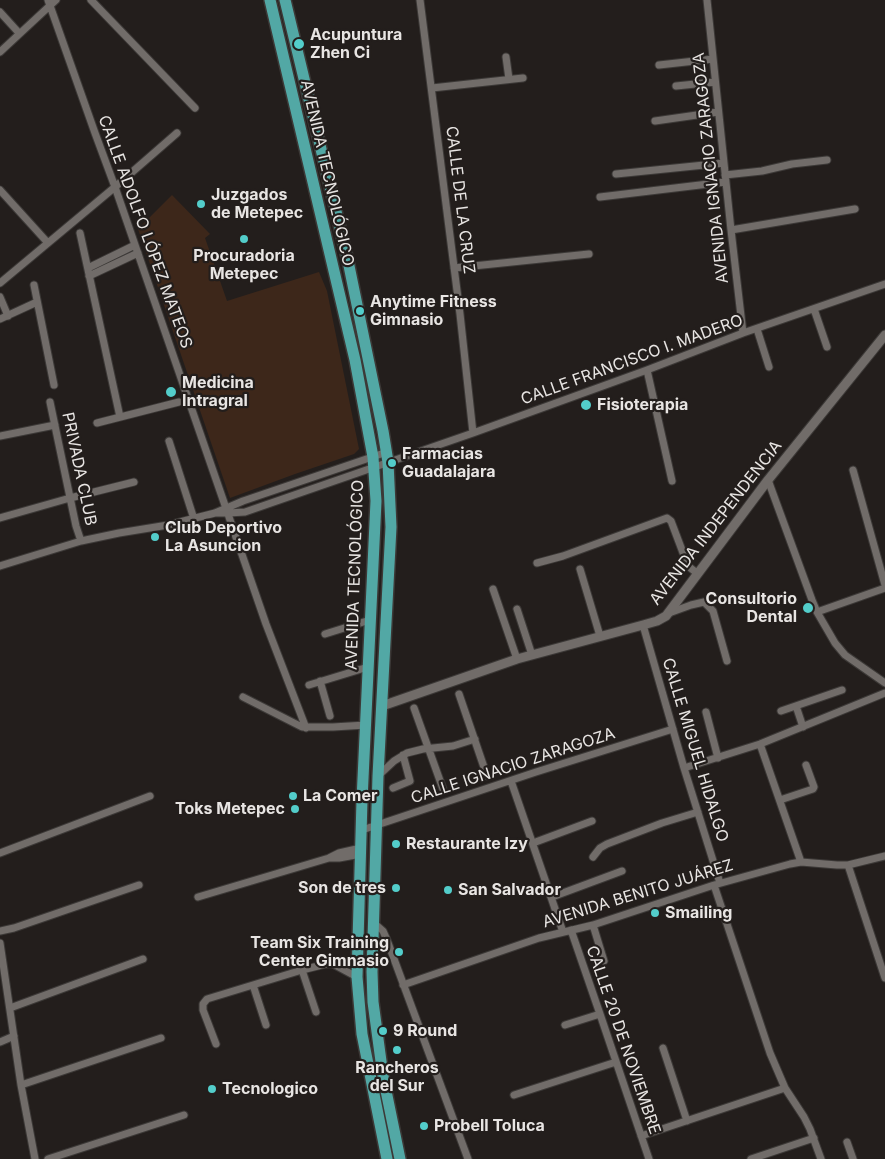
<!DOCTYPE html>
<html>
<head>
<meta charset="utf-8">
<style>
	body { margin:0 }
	canvas { display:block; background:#231e1c }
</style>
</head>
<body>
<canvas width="885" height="1159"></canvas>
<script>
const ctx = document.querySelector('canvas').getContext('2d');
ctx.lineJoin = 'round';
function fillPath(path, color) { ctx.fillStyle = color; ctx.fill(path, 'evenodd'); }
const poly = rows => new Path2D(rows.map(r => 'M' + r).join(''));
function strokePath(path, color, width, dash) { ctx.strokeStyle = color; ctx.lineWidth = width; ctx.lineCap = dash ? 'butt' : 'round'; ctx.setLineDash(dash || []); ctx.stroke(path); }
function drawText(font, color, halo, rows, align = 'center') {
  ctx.font = font + ' Inter,sans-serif'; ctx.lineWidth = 4.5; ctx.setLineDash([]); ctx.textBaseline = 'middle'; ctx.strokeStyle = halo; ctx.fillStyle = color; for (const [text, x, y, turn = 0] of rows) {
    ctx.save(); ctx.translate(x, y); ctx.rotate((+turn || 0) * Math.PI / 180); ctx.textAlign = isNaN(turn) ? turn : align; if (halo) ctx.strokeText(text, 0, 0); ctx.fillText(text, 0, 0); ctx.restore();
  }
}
fillPath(poly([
	[172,195,210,234,205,238,227,301,319,272,327,291,359,449,354,454,295,474,230,498,138,229]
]), '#3d271a');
const minor = poly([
	[48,0,95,133,115,187,266,624,306,728],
	[91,0,195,108],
	[420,0,460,314,473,433],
	[707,0,731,230,743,333],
	[0,12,19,33],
	[0,52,56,0],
	[506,57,509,79],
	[659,65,713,59],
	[676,86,715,82],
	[432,88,523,78],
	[655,121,718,112],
	[616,174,724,163],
	[725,175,762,171,792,164,827,160],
	[0,190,48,243],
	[600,197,725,182],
	[731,230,855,209],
	[80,233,120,417],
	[88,268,135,245],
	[454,268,589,254],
	[89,276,138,253],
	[0,283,115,187,177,133],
	[34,285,54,385],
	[0,297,8,316],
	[814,309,827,347],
	[0,319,37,302],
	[757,329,769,367],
	[647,370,672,481],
	[50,402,76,526,81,541],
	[97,423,179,402],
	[0,436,55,425],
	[169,441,194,519],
	[853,470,885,585],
	[768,480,812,600,817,612,835,643,845,655,885,683],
	[215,513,228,513,245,512,473,433,647,370,743,333,885,284],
	[0,518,70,498,134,482],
	[537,563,563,556,667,518,671,521,688,566,698,574],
	[0,566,81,541,119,533,168,525,215,513,243,501,387,452],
	[580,569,600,636],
	[493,589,517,659],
	[517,609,532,655],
	[817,612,885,588],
	[669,613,691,605,704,602,713,611,727,661],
	[643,625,684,768,720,883],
	[325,634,370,620],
	[320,681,330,716],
	[309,685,368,667],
	[459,694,487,776],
	[243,697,302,727,333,727,366,725],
	[796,706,803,727],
	[414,708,443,789],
	[781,711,842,690],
	[706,712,718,758],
	[760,744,801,862],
	[684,768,760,744,885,693],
	[378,776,394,761,407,753,423,749,453,746,475,739],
	[511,781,563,932],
	[393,788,410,781,403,755],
	[780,800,813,789,814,787,806,765],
	[362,830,536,772,673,729],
	[533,843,592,821],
	[0,853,150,796],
	[593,857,600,848,607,844,662,823,698,812],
	[329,858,339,858,361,854],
	[848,865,885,978],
	[714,885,770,1053,785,1088,804,1117,810,1129,821,1159],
	[198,897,329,858,339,853,361,848],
	[552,897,622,871],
	[374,923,383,931,387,940,468,1159],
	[593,925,604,961],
	[571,930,600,1014,649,1159],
	[0,931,14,928,139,885],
	[0,943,21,1085,35,1159],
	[302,970,316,1012],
	[253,985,266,1025],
	[403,985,539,938,593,925,714,885,790,864,801,862,837,865,848,865,885,856],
	[10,1008,143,959],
	[565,1025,600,1014],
	[0,1042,14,1036],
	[216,1044,203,1010,203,1004,207,999,302,970,326,964,333,964,357,977],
	[663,1048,687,1121],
	[21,1085,161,1038],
	[514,1095,616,1062],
	[641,1136,785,1088],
	[847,1142,853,1159],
	[48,1159,184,1115],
	[751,1159,814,1138]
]);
const tertiary = poly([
	[382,706,517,659,643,625,657,621,666,616,768,480,885,335]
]);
const primary = poly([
	[270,0,355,360,373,457,376,501,362,800,357,977,362,1034,387,1159],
	[285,0,348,261,383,431,388,462,391,527,378,776,372,972,373,1002,383,1076,400,1159]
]);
strokePath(minor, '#3c3937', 9);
strokePath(tertiary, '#3c3937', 11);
strokePath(primary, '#3c3937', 14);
strokePath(minor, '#716c69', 7);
strokePath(tertiary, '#716c69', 9);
strokePath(primary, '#52a8a5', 11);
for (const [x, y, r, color] of [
	[299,44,6,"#53cdca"],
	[201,204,5,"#53cdca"],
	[244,239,5,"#53cdca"],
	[360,311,5,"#53cdca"],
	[171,392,6,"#53cdca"],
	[586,405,6,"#53cdca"],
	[392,463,5,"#53cdca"],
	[155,537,5,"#53cdca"],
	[808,608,6,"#53cdca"],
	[293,796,5,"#53cdca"],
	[295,809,5,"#53cdca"],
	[396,844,5,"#53cdca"],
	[396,888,5,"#53cdca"],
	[448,890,5,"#53cdca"],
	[655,913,5,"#53cdca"],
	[399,952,5,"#53cdca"],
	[383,1031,5,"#53cdca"],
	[397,1050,5,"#53cdca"],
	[212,1089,5,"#53cdca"],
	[424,1126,5,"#53cdca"]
]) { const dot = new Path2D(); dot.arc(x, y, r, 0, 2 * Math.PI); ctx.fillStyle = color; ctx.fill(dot); strokePath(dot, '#231e1c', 2); }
drawText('bold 16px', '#e8e5e3', '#231e1c', [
	["Acupuntura",310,35],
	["Zhen Ci",310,53],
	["Juzgados",211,195],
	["de Metepec",211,213],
	["Procuradoria",244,256,"center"],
	["Metepec",244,274,"center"],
	["Anytime Fitness",370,302],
	["Gimnasio",370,320],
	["Medicina",182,383],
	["Intragral",182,401],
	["Fisioterapia",597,405],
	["Farmacias",402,454],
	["Guadalajara",402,472],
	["Club Deportivo",165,528],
	["La Asuncion",165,546],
	["Consultorio",797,599,"right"],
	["Dental",797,617,"right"],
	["La Comer",303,796],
	["Toks Metepec",285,809,"right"],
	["Restaurante Izy",406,844],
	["Son de tres",386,888,"right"],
	["San Salvador",458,890],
	["Smailing",665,913],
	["Team Six Training",389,943,"right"],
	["Center Gimnasio",389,961,"right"],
	["9 Round",393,1031],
	["Rancheros",397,1068,"center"],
	["del Sur",397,1086,"center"],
	["Tecnologico",222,1089],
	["Probell Toluca",434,1126]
], 'left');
drawText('16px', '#e8e5e3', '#231e1c', [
	["AVENIDA IGNACIO ZARAGOZA",711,168,-96],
	["AVENIDA TECNOLÓGICO",327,173,77],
	["CALLE DE LA CRUZ",460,200,83],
	["CALLE ADOLFO LÓPEZ MATEOS",145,232,70],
	["CALLE FRANCISCO I. MADERO",632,360,-20],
	["PRIVADA CLUB",79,469,78],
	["AVENIDA INDEPENDENCIA",716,523,-52],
	["AVENIDA TECNOLÓGICO",355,575,-88],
	["CALLE MIGUEL HIDALGO",695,750,73],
	["CALLE IGNACIO ZARAGOZA",513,766,-18],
	["AVENIDA BENITO JUÁREZ",638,894,-17],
	["CALLE 20 DE NOVIEMBRE",623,1040,71]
]);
</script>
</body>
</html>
